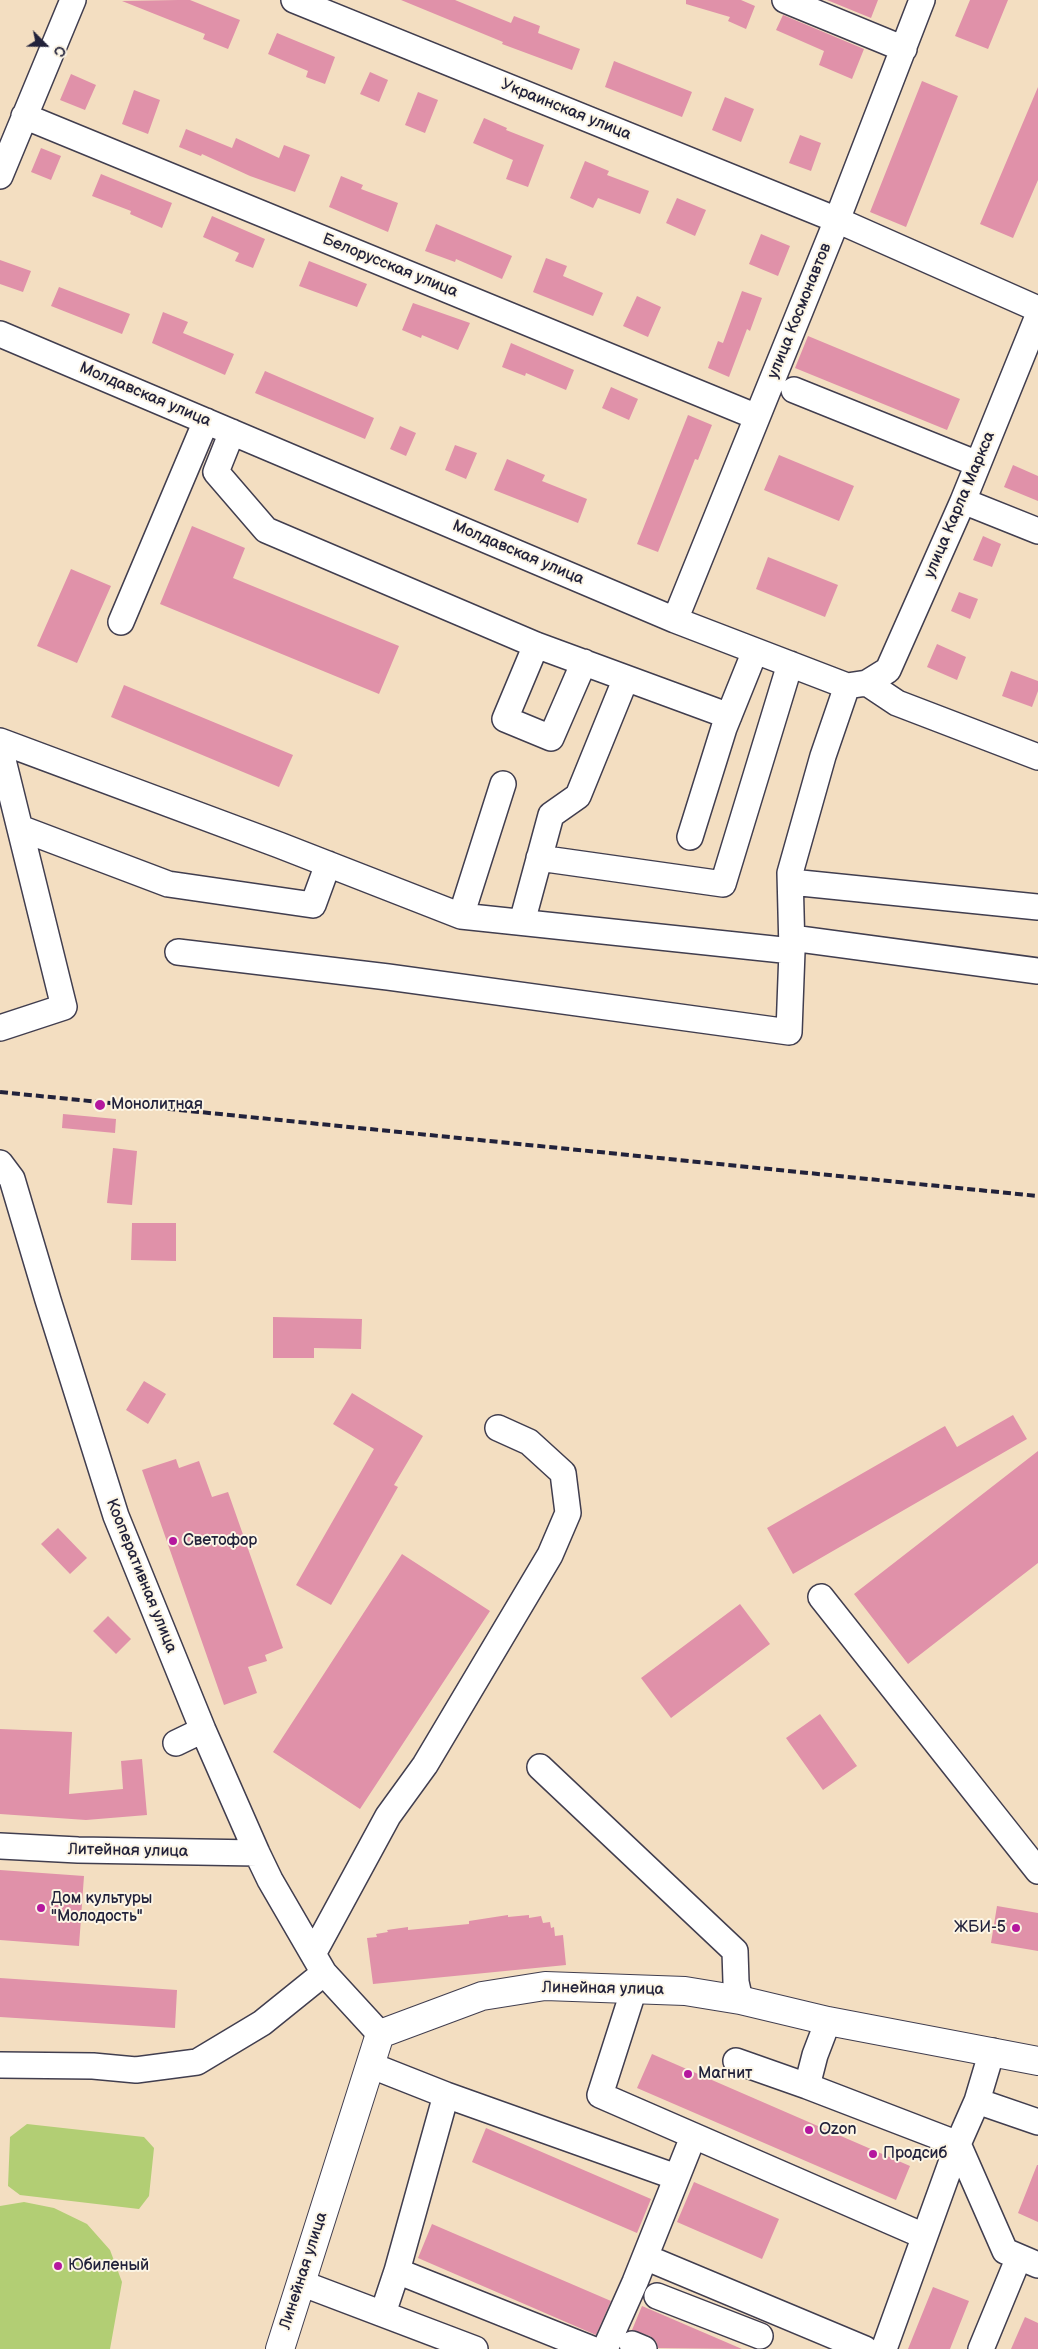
<!DOCTYPE html>
<html>
<head>
<meta charset="utf-8">
<style>
	body { margin:0 }
	#map { position:relative; width:1038px; height:2349px; overflow:hidden; background:#f3dec1; font-family:"Balsamiq Sans",sans-serif }
	canvas { display:block }
	.north { position:absolute; left:20px; top:20px; width:50px; height:50px; -webkit-text-stroke:4px #fcf5e5; paint-order:stroke; rotate:113deg; font-size:14px; font-weight:700; line-height:20px; text-align:center; color:#22223b }
	.north::after { content:''; display:block; margin:auto; width:18px; height:22px; background:#22223b; clip-path:polygon(50% 0,100% 100%,50% 72%,0 100%) }
</style>
</head>
<body>
<div id="map">
<canvas width="1038" height="2349"></canvas>
<div class="north">С</div>
</div>
<script>
const ctx = document.querySelector('canvas').getContext('2d');
ctx.lineJoin = 'round';
function fillPath(path, color) { ctx.fillStyle = color; ctx.fill(path, 'evenodd'); }
const poly = rows => new Path2D(rows.map(r => 'M' + r).join(''));
function strokePath(path, color, width, dash) { ctx.strokeStyle = color; ctx.lineWidth = width; ctx.lineCap = dash ? 'butt' : 'round'; ctx.setLineDash(dash || []); ctx.stroke(path); }
function drawText(font, color, halo, rows, align = 'center') {
  ctx.font = font + ' "Balsamiq Sans",sans-serif'; ctx.lineWidth = 4; ctx.setLineDash([]); ctx.textBaseline = 'middle'; ctx.strokeStyle = halo; ctx.fillStyle = color; for (const [text, x, y, turn = 0] of rows) {
    ctx.save(); ctx.translate(x, y); ctx.rotate((+turn || 0) * Math.PI / 180); ctx.textAlign = isNaN(turn) ? turn : align; if (halo) ctx.strokeText(text, 0, 0); ctx.fillText(text, 0, 0); ctx.restore();
  }
}
fillPath(poly([
	[27,2124,144,2137,154,2148,149,2196,139,2209,20,2195,8,2186,10,2137],
	[24,2202,54,2208,87,2224,110,2250,122,2282,110,2349,0,2349,0,2206]
]), '#b2ce74');
fillPath(poly([
	[178,0,190,0,240,20,228,49,203,39,205,34,122,1],
	[401,0,455,0,511,23,514,16,540,26,538,33,580,49,572,70,502,44,503,42],
	[686,0,741,0,755,6,746,29,728,21,730,17,686,4],
	[827,0,878,0,871,18],
	[970,0,1008,0,988,49,955,36],
	[783,15,864,49,852,79,819,65,824,51,776,30],
	[277,33,335,57,325,84,306,77,308,71,268,54],
	[614,61,692,92,682,117,605,87],
	[370,72,388,80,379,102,360,94],
	[71,74,96,85,85,110,60,100],
	[922,81,958,96,906,227,870,212],
	[1038,87,1038,180,1013,238,980,224],
	[134,90,160,100,148,134,122,124],
	[418,92,438,100,425,133,405,125],
	[725,97,754,109,741,142,712,130],
	[484,118,507,128,506,130,544,145,528,187,506,179,513,160,473,143],
	[186,129,232,148,236,138,279,158,284,145,310,155,295,192,250,176,202,154,201,156,179,147],
	[800,135,821,143,811,171,789,163],
	[41,148,61,156,51,180,31,172],
	[585,161,609,171,607,175,649,191,640,214,598,198,593,208,570,198],
	[101,174,172,203,162,228,130,214,131,211,92,196],
	[341,176,363,185,361,189,398,203,388,232,329,207],
	[677,198,706,210,695,236,666,223],
	[212,216,265,239,253,268,235,261,239,253,203,237],
	[436,224,512,256,502,279,456,259,455,262,425,251],
	[761,234,790,246,778,276,749,264],
	[546,258,567,266,563,276,603,293,593,316,533,292],
	[0,260,31,271,23,292,0,284],
	[309,261,367,284,357,307,299,286],
	[59,287,130,314,122,334,51,306],
	[742,291,762,298,750,331,747,329,729,377,708,368,718,341,723,343],
	[637,296,661,307,648,337,623,326],
	[413,303,470,323,458,350,422,335,421,338,402,330],
	[163,312,188,322,183,333,234,354,225,375,152,343],
	[808,336,960,399,947,430,795,368],
	[511,343,574,370,566,390,526,373,525,376,502,367],
	[265,371,374,418,365,439,255,393],
	[611,387,638,399,629,420,602,408],
	[688,415,712,425,698,460,695,459,658,552,637,544],
	[400,426,416,433,406,456,390,449],
	[455,445,477,453,466,479,445,470],
	[779,455,854,486,839,521,764,490],
	[507,459,545,475,542,481,587,499,578,523,494,490],
	[1013,465,1038,476,1038,501,1004,487],
	[192,526,245,548,233,578,399,646,379,694,160,604],
	[983,536,1001,544,992,567,973,560],
	[768,557,838,585,825,617,756,589],
	[71,569,111,586,77,663,37,646],
	[959,592,978,599,970,619,951,611],
	[937,644,966,657,957,680,927,667],
	[1011,671,1038,681,1038,691,1032,707,1002,696],
	[124,685,293,755,279,787,111,717],
	[63,1114,116,1119,115,1133,62,1128],
	[113,1148,137,1151,132,1205,107,1203],
	[132,1223,176,1223,176,1261,131,1260],
	[273,1317,362,1319,361,1349,314,1348,314,1358,273,1358],
	[144,1381,166,1394,148,1424,126,1410],
	[352,1393,423,1436,394,1485,398,1487,331,1605,296,1585,374,1449,333,1424],
	[1013,1415,1027,1439,793,1574,767,1528,945,1426,957,1447],
	[1038,1451,1038,1563,908,1664,854,1594],
	[176,1459,179,1468,199,1461,212,1497,228,1492,283,1648,265,1655,267,1661,248,1667,257,1693,224,1705,142,1470],
	[58,1528,87,1558,70,1574,41,1544],
	[402,1554,490,1611,360,1809,273,1752],
	[740,1604,770,1644,671,1718,641,1678],
	[108,1616,131,1639,116,1654,93,1631],
	[820,1714,857,1766,823,1790,786,1738],
	[0,1729,72,1732,69,1794,123,1789,121,1761,142,1759,147,1815,86,1820,0,1814],
	[0,1870,84,1876,79,1946,0,1940],
	[997,1906,1038,1913,1038,1951,991,1943],
	[508,1915,508,1917,529,1915,529,1918,541,1916,543,1923,550,1922,551,1928,554,1927,555,1936,563,1935,566,1965,373,1984,367,1938,377,1937,376,1934,388,1932,387,1930,408,1927,408,1930,469,1924,469,1921],
	[0,1978,177,1990,175,2028,0,2017],
	[652,2054,910,2166,896,2200,637,2088],
	[486,2128,651,2199,637,2233,472,2162],
	[1037,2165,1038,2165,1038,2222,1018,2213],
	[694,2182,779,2219,762,2259,677,2222],
	[432,2224,611,2301,596,2335,418,2258],
	[933,2287,969,2301,950,2349,908,2349],
	[642,2306,742,2349,658,2348,656,2341,650,2336,632,2330],
	[1025,2317,1038,2323,1038,2349,1011,2349]
]), '#e091a9');
const minor = poly([
	[294,0,837,220,1038,309],
	[785,0,904,49],
	[24,116,757,417],
	[0,176,73,0],
	[0,334,675,620,847,686,867,683,897,703,1038,757],
	[794,390,978,464],
	[232,432,216,472,266,530,536,645,729,716],
	[963,501,1038,531],
	[675,620,837,220,922,0],
	[121,622,206,421],
	[536,645,505,719,551,738,584,662],
	[867,683,888,670,963,501,1038,316],
	[0,741,279,845,461,916,792,951,790,873,823,756,847,686],
	[0,748,64,1007,0,1028],
	[20,828,168,884,313,905,328,864],
	[690,837,724,728,755,651],
	[539,858,723,884,790,664],
	[791,882,1038,907],
	[461,916,503,784],
	[522,922,551,815,578,796,626,678],
	[792,938,1038,971],
	[178,952,388,977,789,1032,792,951],
	[0,1163,12,1179,48,1300,116,1516,203,1730,257,1853,270,1880,324,1973,380,2034],
	[821,1597,1038,1871],
	[176,1743,203,1730],
	[540,1767,735,1951,736,1982,740,2000],
	[0,1846,78,1850,257,1853],
	[313,1954,388,1816,425,1765,550,1555,568,1513,563,1473,529,1442,498,1428],
	[634,1989,600,2095,924,2236],
	[736,2061,807,2086,958,2144,1005,2251,1038,2265],
	[0,2065,93,2066,136,2070,197,2062,262,2023,324,1973],
	[370,2065,446,2095,676,2177],
	[807,2086,815,2055,828,2021],
	[977,2101,1038,2122],
	[645,2257,865,2349],
	[397,2271,446,2095],
	[301,2283,475,2349],
	[657,2296,760,2336],
	[383,2313,397,2271,592,2349],
	[632,2344,644,2349],
	[605,2349,635,2282,693,2137],
	[884,2349,958,2144,977,2101,992,2051],
	[981,2349,1019,2257]
]);
const major = poly([
	[280,2349,380,2034,482,1996,545,1986,685,1991,740,2000,828,2021,1038,2061]
]);
strokePath(minor, '#413e4f', 28);
strokePath(major, '#413e4f', 30);
strokePath(minor, '#fff', 25);
strokePath(major, '#fff', 28);
strokePath(poly([
	[0,1092,1038,1196]
]), '#22223b', 4, [8, 4]);
for (const [x, y, r, color] of [
	[100,1105,6,"#b5179e"],
	[173,1541,5,"#b5179e"],
	[41,1908,5,"#b5179e"],
	[1016,1928,5,"#b5179e"],
	[688,2074,5,"#b5179e"],
	[809,2130,5,"#b5179e"],
	[873,2154,5,"#b5179e"],
	[58,2266,5,"#b5179e"]
]) { const dot = new Path2D(); dot.arc(x, y, r, 0, 2 * Math.PI); ctx.fillStyle = color; ctx.fill(dot); strokePath(dot, '#fcf5e5', 2); }
drawText('16px', '#22223b', '#fcf5e5', [
	["Украинская улица",566,110,22],
	["Белорусская улица",390,266,22],
	["улица Космонавтов",800,311,-68],
	["Молдавская улица",145,395,23],
	["улица Карла Маркса",960,505,-67],
	["Молдавская улица",518,553,23],
	["Кооперативная улица",141,1576,68],
	["Литейная улица",128,1851,1],
	["Линейная улица",603,1989,1],
	["Линейная улица",304,2271,-72]
]);
drawText('16px', '#22223b', '#fcf5e5', [
	["Монолитная",111,1105],
	["Светофор",183,1541],
	["Дом культуры",51,1899],
	["\"Молодость\"",51,1917],
	["ЖБИ-5",1006,1928,"right"],
	["Магнит",698,2074],
	["Ozon",819,2130],
	["Продсиб",883,2154],
	["Юбиленый",68,2266]
], 'left');
</script>
</body>
</html>
